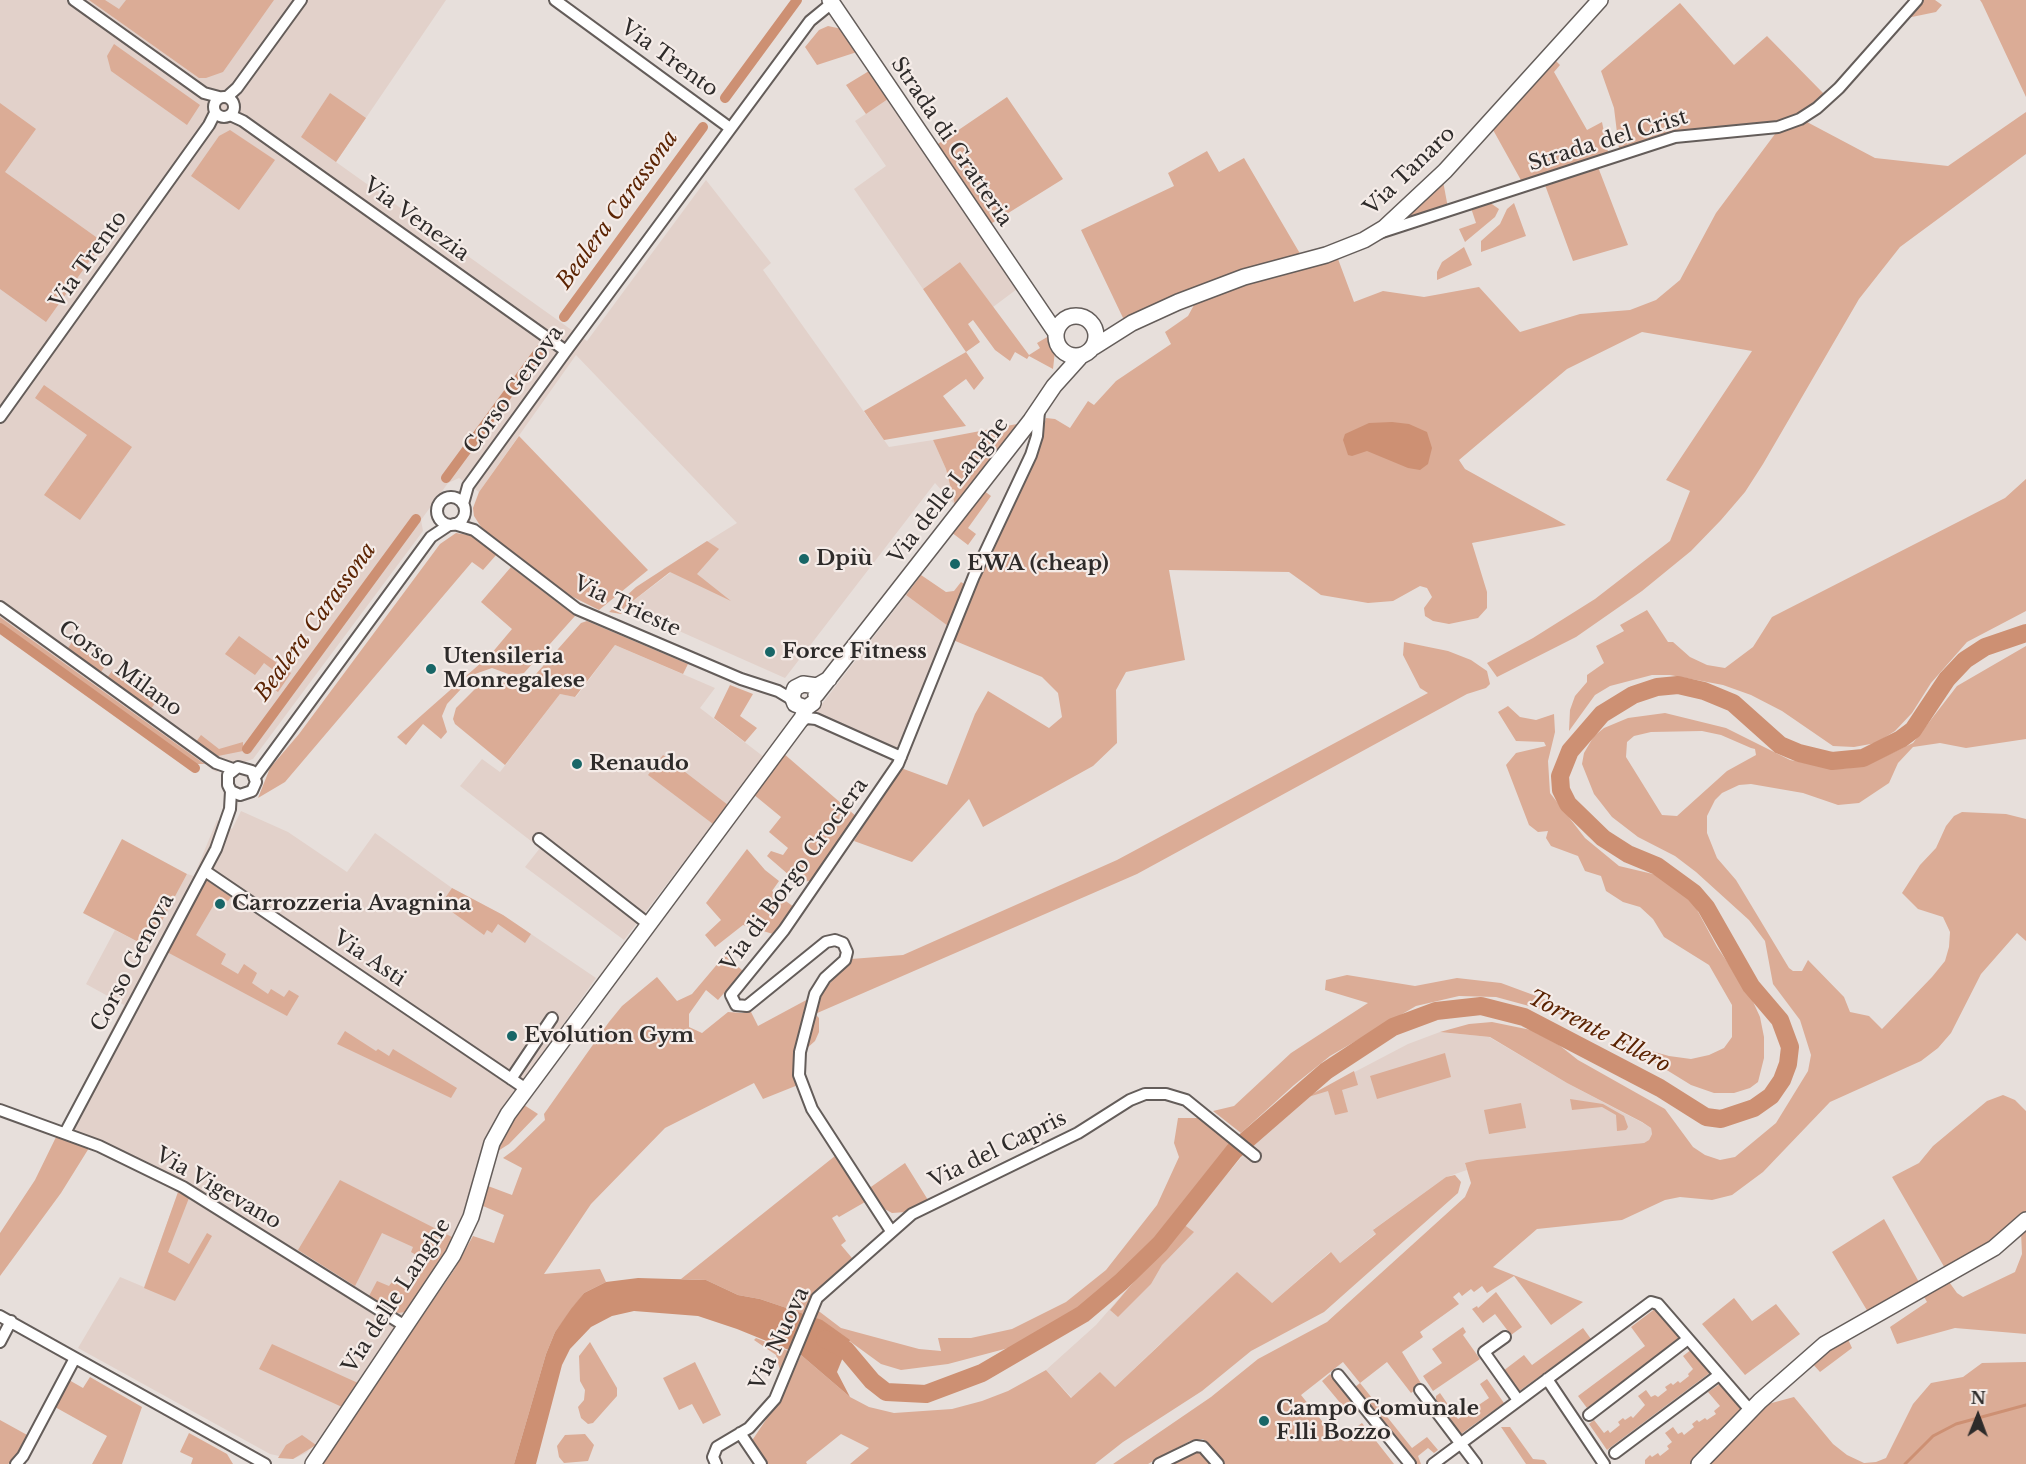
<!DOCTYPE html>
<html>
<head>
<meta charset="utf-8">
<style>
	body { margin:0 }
	#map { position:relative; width:2026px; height:1464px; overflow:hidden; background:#e7dfdb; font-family:"Libre Baskerville",serif }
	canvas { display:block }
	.north { position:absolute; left:1948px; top:1386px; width:60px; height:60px; -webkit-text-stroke:4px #f5ece8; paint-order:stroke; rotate:1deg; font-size:16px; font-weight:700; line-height:24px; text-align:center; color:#2e2b2a }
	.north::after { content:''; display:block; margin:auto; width:21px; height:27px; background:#2e2b2a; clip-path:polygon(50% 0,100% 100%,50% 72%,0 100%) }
</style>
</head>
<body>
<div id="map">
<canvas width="2026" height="1464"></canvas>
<div class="north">N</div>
</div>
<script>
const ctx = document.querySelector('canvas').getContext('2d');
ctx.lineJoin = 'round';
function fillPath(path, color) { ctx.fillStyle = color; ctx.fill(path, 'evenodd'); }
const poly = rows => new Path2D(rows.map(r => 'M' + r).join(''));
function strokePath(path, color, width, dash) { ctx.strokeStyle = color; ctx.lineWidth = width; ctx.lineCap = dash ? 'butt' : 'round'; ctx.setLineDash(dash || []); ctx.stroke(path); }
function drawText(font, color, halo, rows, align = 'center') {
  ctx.font = font + ' "Libre Baskerville",serif'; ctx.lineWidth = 4.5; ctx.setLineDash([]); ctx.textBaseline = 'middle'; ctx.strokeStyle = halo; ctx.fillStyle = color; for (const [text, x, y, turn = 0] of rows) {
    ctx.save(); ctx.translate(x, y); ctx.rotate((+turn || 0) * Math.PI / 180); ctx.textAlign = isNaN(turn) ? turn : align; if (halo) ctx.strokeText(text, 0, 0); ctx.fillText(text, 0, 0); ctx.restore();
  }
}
fillPath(poly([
	[0,0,446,0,336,162,587,341,706,180,771,263,763,270,889,447,933,440,946,469,955,505,935,483,785,678,625,607,670,573,663,569,737,523,576,355,479,492,459,478,448,483,421,520,423,531,253,759,216,772,0,617],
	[888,99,1017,289,993,307,960,262,923,289,854,189,886,166,855,121],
	[906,595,948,626,898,751,815,713],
	[615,645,715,688,700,708,764,757,624,940,525,867,540,848,460,786,482,759,500,772,560,694,576,697],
	[241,811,288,832,347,872,375,833,452,888,503,915,596,978,492,1125,482,1148,457,1234,317,1442,306,1453,293,1459,270,1454,78,1348,120,1277,144,1287,178,1193,132,1167,57,1135,124,1005,86,984,115,930,148,947,187,874,194,876,217,820,232,829],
	[1440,1032,1489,1037,1567,1083,1641,1122,1651,1128,1652,1134,1649,1140,1644,1143,1465,1164,1467,1170,1446,1177,1374,1229,1376,1233,1340,1263,1330,1252,1272,1303,1161,1343,1115,1387,1072,1398,1046,1370,1096,1325,1254,1143,1305,1098,1408,1044]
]), '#e2d1ca');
fillPath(poly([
	[89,0,105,0,119,9,126,0,274,0,223,72,206,78,199,78],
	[1923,0,1935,0,1942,5,1936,12,1907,18],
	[1980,0,2026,0,2026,97,1982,3],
	[1680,3,1734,65,1767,36,1824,94,1803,111,1782,120,1688,130,1619,149,1614,108,1601,71],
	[828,26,842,29,857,52,817,65,805,47,819,30],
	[114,44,200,105,187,125,111,71,107,56],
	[1554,59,1560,65,1554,72,1587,130,1602,122,1608,152,1522,182,1492,128],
	[869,71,888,99,866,114,846,85],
	[330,93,366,118,336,162,301,137],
	[1007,97,1063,179,989,225,935,146],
	[0,103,36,129,5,172,103,242,46,322,0,289],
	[2026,112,2026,154,1900,247,1859,299,1763,464,1745,492,1721,520,1691,551,1642,591,1576,637,1497,677,1487,663,1533,638,1595,599,1670,541,1690,491,1666,480,1752,351,1642,332,1567,369,1459,460,1465,469,1566,525,1472,543,1487,592,1487,608,1478,618,1449,624,1433,621,1425,616,1424,608,1432,597,1427,588,1420,586,1393,601,1368,603,1321,595,1289,572,1169,570,1185,660,1126,672,1116,690,1117,743,1093,766,983,827,969,799,912,862,854,841,901,768,947,785,975,714,988,691,1049,728,1062,717,1058,693,1042,677,953,640,978,576,1040,441,1046,418,1055,419,1070,428,1088,401,1094,405,1116,381,1171,344,1165,332,1188,316,1194,305,1233,289,1338,259,1354,302,1383,291,1424,297,1479,287,1520,332,1580,314,1630,310,1656,300,1680,280,1716,213,1775,134,1807,122,1875,158,1948,166],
	[230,130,275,160,239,210,191,176,219,136],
	[1207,151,1219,172,1244,158,1302,257,1124,320,1081,230,1174,186,1168,173],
	[1598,167,1628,245,1573,261,1545,185],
	[1443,181,1448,208,1394,226],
	[1489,202,1499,209,1495,217,1465,242,1459,229,1476,223,1471,208],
	[1514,203,1526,236,1481,252,1481,241,1500,224,1507,209],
	[1464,247,1472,265,1437,280,1437,272,1442,262],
	[960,262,1029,355,1040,348,1037,343,1049,336,1055,351,1053,369,1029,356,1027,359,1015,352,1010,361,995,350,973,320,968,324,980,342,966,352,984,378,974,390,966,379,943,396,966,426,884,440,864,411,966,352,923,289],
	[44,385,132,447,80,520,44,495,87,435,35,398],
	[1017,424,955,505,946,469,933,440],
	[519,436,648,570,599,610,565,593,483,530,474,516,473,508,479,492],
	[2026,479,2026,611,1967,642,1931,683,1912,713,1895,731,1876,743,1854,747,1833,746,1782,711,1751,695,1723,685,1670,675,1652,675,1610,686,1595,695,1569,731,1570,710,1575,696,1587,682,1587,675,1604,663,1596,646,1624,631,1620,625,1647,610,1668,642,1673,642,1690,657,1707,665,1725,668,1753,647,1772,617,2005,498],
	[983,490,991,496,968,528,976,534,968,545,951,532],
	[456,533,474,536,497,554,483,570,472,562,285,782,258,798,270,768,299,734,440,544],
	[707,541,719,549,697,574,731,601,670,572,625,607,621,614,609,612,636,587],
	[511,567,575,616,524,673,511,675,492,668,475,674,447,704,442,716,447,732,441,739,423,724,406,745,397,737,491,654,512,629,481,602],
	[921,575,946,592,954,591,961,582,966,585,948,626,906,595],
	[0,617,199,760,205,764,196,764,0,624],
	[587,621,688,664,683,674,615,645,575,697,560,694,505,765,455,724,453,719,456,708,484,680,494,679,514,686,528,683,581,623],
	[239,636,291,673,278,692,271,687,280,675,264,663,255,675,225,654],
	[72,642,105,666,101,672,68,648],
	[1404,642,1448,651,1471,660,1487,671,1490,684,1486,688,1467,694,1137,874,815,1014,819,1018,819,1032,815,1041,805,1050,814,1015,822,992,851,959,903,955,1117,860,1428,693,1420,688,1403,655],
	[2026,646,2026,739,1966,748,1940,743,1913,747,1898,763,1889,783,1859,803,1838,805,1803,793,1751,784,1739,785,1722,793,1715,800,1707,816,1707,833,1717,858,1736,880,1789,968,1793,971,1802,971,1808,960,1844,997,1850,1012,1869,1016,1882,1029,1932,977,1945,961,1949,947,1950,932,1943,917,1918,909,1902,893,1920,865,1936,848,1946,826,1954,816,1962,812,2006,814,2026,819,2026,941,2017,933,1981,974,1951,1033,1938,1048,1921,1061,1830,1102,1763,1172,1732,1195,1712,1200,1680,1197,1665,1200,1622,1220,1537,1229,1493,1267,1583,1302,1551,1325,1514,1276,1487,1293,1482,1286,1474,1292,1471,1289,1462,1296,1459,1292,1453,1297,1459,1304,1420,1332,1423,1337,1402,1352,1422,1385,1411,1393,1387,1362,1360,1383,1412,1448,1427,1437,1438,1450,1434,1453,1428,1448,1418,1456,1421,1464,1416,1464,1355,1387,1360,1383,1343,1362,1301,1395,1338,1441,1362,1423,1394,1464,1224,1464,1203,1439,1190,1441,1148,1464,1113,1464,1211,1397,1258,1359,1327,1322,1465,1197,1471,1183,1465,1163,1477,1160,1644,1143,1649,1140,1652,1134,1651,1128,1642,1122,1567,1083,1490,1037,1440,1032,1469,1024,1492,1022,1531,1030,1559,1045,1578,1060,1665,1109,1693,1147,1705,1155,1720,1160,1735,1157,1776,1123,1808,1071,1811,1055,1800,1020,1773,984,1765,941,1749,920,1696,872,1675,856,1638,837,1612,817,1594,794,1582,764,1584,753,1594,736,1604,728,1628,718,1665,713,1726,728,1790,760,1835,769,1850,768,1869,764,1913,743,1957,686],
	[1702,731,1721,735,1751,748,1755,749,1756,755,1727,771,1677,816,1662,815,1626,757,1627,742,1634,736,1651,732],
	[112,671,155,703,151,709,107,678],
	[730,685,753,694,740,716,757,728,745,742,714,718],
	[1508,706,1520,717,1536,720,1554,714,1555,732,1548,761,1550,793,1585,838,1619,866,1657,875,1673,883,1685,893,1696,908,1717,947,1750,995,1760,1017,1764,1037,1764,1058,1758,1082,1750,1088,1734,1093,1714,1093,1691,1085,1623,1043,1669,1056,1691,1059,1709,1055,1724,1048,1732,1037,1732,1005,1709,965,1664,937,1653,919,1640,907,1623,902,1606,891,1601,876,1585,871,1578,856,1551,846,1546,838,1548,831,1538,832,1529,825,1506,765,1516,753,1546,746,1544,742,1516,741,1498,712],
	[201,735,219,749,243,742,243,751,218,756,196,742],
	[783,753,857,817,811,881,797,882,767,856,771,851,783,855,788,848,769,832,781,817,753,794],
	[663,755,728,805,713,824,648,775],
	[122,839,187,874,148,947,83,913],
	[747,849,765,870,779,881,772,891,794,907,773,934,743,925,715,947,705,935,721,920,706,903],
	[206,880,231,897,228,901,219,896,196,935,226,954,221,964,238,974,244,964,257,973,252,983,268,994,271,989,284,997,289,990,299,996,287,1016,167,952],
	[452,888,503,915,531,934,525,943,498,924,492,933,487,930,484,935,441,904],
	[725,955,743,971,718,1000,706,990,689,1014,689,1027,702,1033,728,1012,742,1013,750,1010,758,1026,810,998,798,1085,763,1099,754,1083,665,1128,591,1204,544,1274,600,1269,606,1282,584,1293,555,1332,546,1354,514,1464,321,1464,454,1270,473,1236,494,1243,504,1215,483,1206,488,1186,512,1195,522,1168,503,1158,514,1150,545,1120,544,1114,609,1022,622,1006,657,977,677,1001,692,994],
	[1347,975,1415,986,1457,978,1501,983,1547,1000,1595,1024,1496,997,1459,996,1416,1006,1330,1056,1294,1085,1241,1133,1213,1111,1234,1106,1291,1053,1368,1003,1325,990,1326,980],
	[345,1031,376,1051,378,1049,389,1056,393,1049,457,1088,451,1098,337,1044],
	[1445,1053,1451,1077,1377,1099,1370,1076],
	[1354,1071,1358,1085,1342,1090,1348,1112,1335,1115,1328,1091,1305,1098],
	[2003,1095,2015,1100,2026,1111,2026,1213,2012,1229,1946,1270,1892,1177,1919,1163,1933,1146,1987,1101],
	[1570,1099,1603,1104,1624,1116,1628,1127,1626,1130,1617,1131,1616,1115,1602,1107,1572,1110],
	[1521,1103,1526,1128,1489,1134,1484,1110],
	[524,1105,538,1114,509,1144,498,1151,506,1132],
	[1178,1118,1203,1118,1234,1143,1157,1240,1116,1280,1080,1310,1016,1346,948,1364,901,1370,881,1364,822,1321,813,1317,816,1309,841,1328,919,1349,941,1351,938,1338,971,1338,1012,1329,1066,1302,1106,1270,1157,1205,1179,1157,1174,1143],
	[57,1135,89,1148,61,1193,0,1276,0,1233,35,1180],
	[835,1156,865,1202,839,1217,837,1215,832,1218,846,1241,841,1245,852,1258,819,1288,804,1314,760,1299,738,1295,706,1280,681,1279],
	[905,1163,928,1200,906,1212,892,1213,879,1206,868,1189],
	[1455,1175,1461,1182,1458,1193,1324,1312,1251,1351,1202,1391,1123,1442,1095,1464,850,1464,869,1448,841,1434,806,1462,807,1464,766,1464,751,1442,782,1396,801,1355,850,1397,869,1407,894,1413,952,1409,982,1401,1008,1391,1046,1370,1071,1398,1100,1372,1115,1387,1237,1272,1272,1303,1331,1252,1340,1263,1376,1234,1373,1230,1446,1177],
	[340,1180,454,1238,406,1312,397,1313,369,1296,377,1281,389,1286,394,1279,411,1289,428,1262,411,1252,413,1247,382,1233,355,1286,298,1250],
	[178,1192,189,1198,168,1252,189,1264,207,1233,212,1236,175,1301,144,1288],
	[1884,1219,1920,1284,1868,1312,1832,1252],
	[1183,1224,1194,1232,1162,1265,1151,1284,1118,1317,1110,1310],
	[2026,1227,2026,1334,1955,1328,1897,1344,1890,1327,1927,1302,1923,1295,1947,1279,1957,1293,1963,1297,2015,1272,2022,1254,2021,1232],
	[1496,1292,1522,1327,1511,1335,1495,1314,1483,1323,1472,1309,1477,1306,1478,1308],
	[1734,1298,1752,1321,1776,1304,1800,1334,1745,1375,1702,1324],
	[1656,1308,1681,1337,1587,1408,1578,1396,1645,1346,1631,1327],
	[1463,1327,1466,1332,1463,1335,1480,1359,1433,1391,1423,1376,1442,1363,1432,1349],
	[1583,1328,1591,1339,1518,1392,1503,1371,1524,1355,1532,1365],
	[1846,1335,1852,1348,1820,1372,1811,1362],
	[756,1338,791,1352,781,1374,776,1355,754,1340],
	[590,1342,617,1388,617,1396,593,1423,588,1424,581,1418,578,1407,584,1400,585,1390,580,1381,579,1356],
	[272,1344,358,1383,342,1407,259,1369],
	[1692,1349,1711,1372,1607,1450,1589,1424,1594,1420,1604,1433,1608,1430,1610,1433,1620,1425,1618,1422,1623,1418,1625,1420,1631,1416,1633,1418,1645,1405,1638,1396,1646,1390,1651,1397,1655,1395,1658,1397,1667,1390,1665,1387,1671,1383,1673,1385,1678,1381,1680,1383,1689,1376,1688,1374,1693,1369,1683,1356],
	[695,1362,721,1415,703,1424,692,1404,679,1410,663,1378],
	[2026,1362,2026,1464,1707,1464,1768,1404,1794,1397,1833,1444,1847,1455,1864,1463,1876,1462,1886,1458,1913,1404,1931,1383,1963,1377,1982,1363],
	[1330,1374,1360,1411,1352,1417,1322,1381],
	[90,1377,142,1407,122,1464,92,1464,107,1436,55,1407,69,1380,83,1388],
	[1487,1379,1504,1403,1461,1434,1436,1400,1436,1396,1440,1393,1458,1419,1489,1398,1480,1384],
	[1721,1383,1743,1409,1691,1464,1645,1464,1645,1460,1650,1455,1652,1457,1658,1453,1660,1456,1669,1449,1667,1446,1672,1442,1665,1433,1673,1427,1678,1434,1682,1432,1684,1435,1694,1427,1692,1424,1697,1420,1699,1422,1705,1418,1707,1420,1716,1414,1714,1411,1720,1406,1708,1392],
	[0,1420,29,1436,17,1457,8,1464,0,1464],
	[1501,1427,1510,1427,1533,1459,1544,1460,1547,1464,1526,1464],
	[189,1433,227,1454,233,1464,191,1464,193,1458,180,1452],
	[585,1434,594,1445,588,1461,564,1463,559,1457,557,1446,565,1435],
	[302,1435,316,1445,293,1459,278,1458,286,1445],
	[1192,1451,1201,1451,1211,1464,1167,1464]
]), '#dbac96');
fillPath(poly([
	[1392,422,1409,424,1427,432,1432,448,1428,464,1420,470,1408,468,1367,451,1352,456,1348,455,1343,440,1345,434,1369,423],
	[638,1278,706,1280,738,1295,760,1299,822,1320,850,1340,837,1372,850,1397,801,1355,737,1329,698,1316,634,1311,612,1316,591,1327,570,1349,562,1365,536,1464,514,1464,546,1354,555,1332,571,1309,584,1293,606,1282]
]), '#cd9073');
strokePath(poly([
	[1905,1464,1933,1436,1956,1424,2026,1405]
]), '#cd9073', 3);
strokePath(poly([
	[725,98,797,0],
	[564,317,703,127],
	[446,478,540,350],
	[0,628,195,768],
	[247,749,416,519]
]), '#cd9073', 10);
strokePath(poly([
	[825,1339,846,1350,872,1381,886,1392,926,1394,982,1373,1083,1314,1121,1282,1160,1244,1234,1151,1326,1071,1393,1027,1436,1011,1481,1006,1524,1017,1660,1088,1706,1117,1721,1119,1754,1108,1771,1096,1782,1080,1788,1064,1790,1047,1780,1020,1751,986,1706,907,1694,893,1657,866,1628,854,1603,838,1568,804,1561,790,1560,776,1570,751,1602,714,1633,695,1657,687,1678,685,1704,691,1733,703,1780,745,1799,753,1832,761,1863,758,1901,739,1913,730,1947,679,1965,660,1985,647,2026,633]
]), '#cd9073', 18);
const street = poly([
	[74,0,204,93,219,97],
	[555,0,730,128],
	'214 107a10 10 0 1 1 20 0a10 10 0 1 1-20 0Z',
	[227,97,237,88,301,0],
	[230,115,243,121,566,351],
	[1379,233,1675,137,1778,127,1800,119,1817,108,1839,88,1917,0],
	[0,417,209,125,215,113],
	'437 511a14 14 0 1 1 28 0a14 14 0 1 1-28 0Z',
	[463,504,468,486,566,351,810,21,832,3],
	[454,524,474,530,577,609,741,679,778,691,793,700],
	[0,607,216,763,233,769],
	[797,724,807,718,816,719,901,757],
	[255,777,431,537,449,525],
	[539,839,647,923],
	[205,871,526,1089],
	[511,1079,552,1018],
	[0,1110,99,1146,183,1187,405,1326],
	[65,1133,216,849,230,809,231,791,228,785,228,775,238,767,252,771,256,782,252,791,240,795,231,791],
	[891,1231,812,1109,799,1075,800,1052,815,994,825,978,845,960,847,952,843,943,835,940,826,942,747,1006,736,1005,731,995,784,930,898,764,974,576,1031,455,1037,436,1039,411],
	[0,1316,265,1464],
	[1505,1337,1484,1352,1518,1400],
	[0,1342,11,1321],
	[1338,1375,1410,1464],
	[1547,1379,1604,1464],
	[1420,1390,1476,1464],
	[1589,1415,1688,1339],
	[740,1433,761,1464],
	[1615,1453,1719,1375],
	[16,1464,23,1456,75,1358],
	[716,1464,713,1457,717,1447,749,1428,775,1399,817,1298,912,1214,1078,1133,1130,1100,1145,1094,1166,1094,1186,1100,1255,1156],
	[1159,1464,1196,1446,1203,1447,1218,1464],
	[1433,1464,1651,1302,1658,1304,1750,1410]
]);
const secondary = poly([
	[830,0,1056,333],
	'1056 336a20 20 0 1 1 40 0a20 20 0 1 1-40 0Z',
	[1094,347,1132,323,1178,302,1244,277,1326,255,1364,240,1384,228,1445,171,1600,0],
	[816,695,1031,420,1054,386,1081,356],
	[813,703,806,708,795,704,792,696,795,688,803,684,817,686,829,679],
	[313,1464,453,1255,471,1217,492,1143,508,1114,802,718,806,708],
	[1699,1464,1760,1401,1825,1344,1994,1248,2026,1220]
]);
strokePath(street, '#645d5a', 14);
strokePath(secondary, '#645d5a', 18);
strokePath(street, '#fff', 10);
strokePath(secondary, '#fff', 15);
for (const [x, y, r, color] of [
	[804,559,6,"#186667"],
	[955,564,6,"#186667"],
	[770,652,6,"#186667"],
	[431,669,6,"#186667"],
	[577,764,6,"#186667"],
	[220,904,6,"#186667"],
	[512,1036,6,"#186667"],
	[1264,1421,6,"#186667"]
]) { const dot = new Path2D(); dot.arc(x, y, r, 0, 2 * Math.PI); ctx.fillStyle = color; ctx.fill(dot); strokePath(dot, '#f5ece8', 2); }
drawText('21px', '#2e2b2a', '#f5ece8', [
	["Via Trento",669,59,36],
	["Strada del Crist",1608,141,-17],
	["Strada di Gratteria",951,142,56],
	["Via Tanaro",1410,171,-44],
	["Via Venezia",416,220,36],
	["Via Trento",89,260,-54],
	["Corso Genova",514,390,-54],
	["Via delle Langhe",949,491,-52],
	["Via Trieste",627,607,25],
	["Corso Milano",120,669,36],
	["Via di Borgo Crociera",795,875,-54],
	["Via Asti",369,959,34],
	["Corso Genova",133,963,-62],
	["Via del Capris",998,1150,-26],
	["Via Vigevano",218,1189,30],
	["Via delle Langhe",397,1296,-57],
	["Via Nuova",780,1339,-65]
]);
drawText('bold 21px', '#2e2b2a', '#f5ece8', [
	["Dpiù",816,559],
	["EWA (cheap)",967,564],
	["Force Fitness",782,652],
	["Utensileria",443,657],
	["Monregalese",443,681],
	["Renaudo",589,764],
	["Carrozzeria Avagnina",232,904],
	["Evolution Gym",524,1036],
	["Campo Comunale",1276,1409],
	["F.lli Bozzo",1276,1433]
], 'left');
drawText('italic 22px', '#5b2302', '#f5ece8', [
	["Bealera Carassona",618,210,-54],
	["Bealera Carassona",316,622,-54],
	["Torrente Ellero",1599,1032,27]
]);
</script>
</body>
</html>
